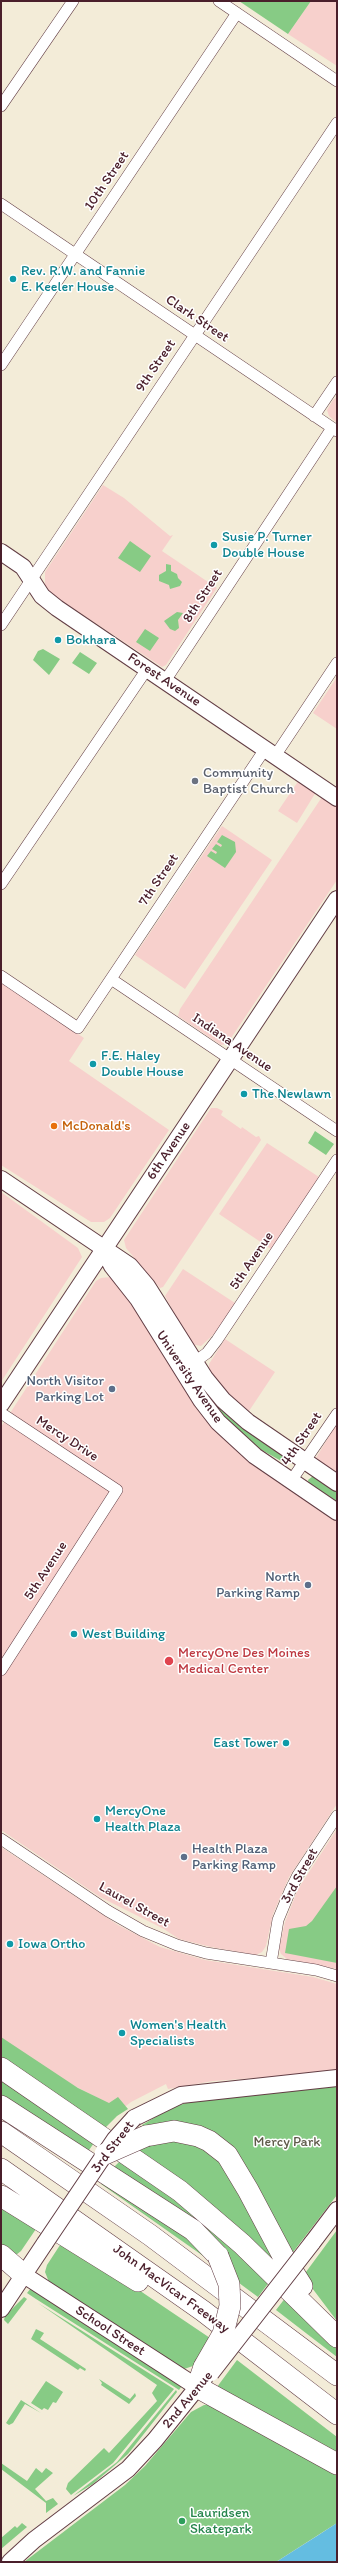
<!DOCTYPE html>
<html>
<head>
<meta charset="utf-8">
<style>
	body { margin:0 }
	#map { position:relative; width:338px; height:2563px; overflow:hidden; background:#f3ecd8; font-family:Itim,sans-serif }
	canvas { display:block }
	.frame { position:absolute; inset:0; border:2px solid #4a1f2b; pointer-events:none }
</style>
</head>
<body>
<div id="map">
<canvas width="338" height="2563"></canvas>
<div class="frame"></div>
</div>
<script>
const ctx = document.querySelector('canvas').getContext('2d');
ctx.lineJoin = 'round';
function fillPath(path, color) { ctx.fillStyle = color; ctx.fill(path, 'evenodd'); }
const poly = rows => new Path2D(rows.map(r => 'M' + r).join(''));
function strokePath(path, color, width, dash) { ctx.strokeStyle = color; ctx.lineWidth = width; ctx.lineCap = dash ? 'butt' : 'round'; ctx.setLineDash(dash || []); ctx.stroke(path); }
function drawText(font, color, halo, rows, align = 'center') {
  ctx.font = font + ' Itim,sans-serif'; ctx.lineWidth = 3; ctx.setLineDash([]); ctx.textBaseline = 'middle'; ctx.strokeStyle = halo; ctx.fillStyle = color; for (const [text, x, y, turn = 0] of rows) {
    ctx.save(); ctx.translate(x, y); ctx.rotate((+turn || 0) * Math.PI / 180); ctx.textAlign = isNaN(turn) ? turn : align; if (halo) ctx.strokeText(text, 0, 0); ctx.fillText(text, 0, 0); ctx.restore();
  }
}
fillPath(poly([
	[311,1,337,1,337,66,288,34],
	[337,397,337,423,329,416,327,410,333,400],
	[103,485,124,498,170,536,173,535,162,551,217,588,166,665,162,667,62,601,50,593,45,585,45,572],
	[337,677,337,729,313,713],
	[299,780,316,792,297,823,278,811],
	[322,797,337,805,337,880,227,1044,221,1045,178,1016,180,1009],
	[222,826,272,860,185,989,135,955],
	[1,982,84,1038,69,1061,169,1130,110,1218,104,1222,91,1222,1,1165],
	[211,1108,217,1108,223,1111,221,1115,241,1129,242,1127,256,1137,259,1136,261,1140,163,1287,160,1288,126,1248,124,1240],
	[267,1143,319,1177,271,1249,219,1214],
	[1,1192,78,1248,82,1257,1,1382],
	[183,1269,235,1303,216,1332,201,1346,191,1344,165,1296],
	[111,1277,118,1282,191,1395,337,1519,337,1804,289,1877,273,1914,266,1946,262,1952,256,1955,211,1947,179,1939,164,1929,100,1897,1,1830,1,1427,96,1281,101,1278],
	[225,1339,275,1372,247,1414,234,1402,209,1370,209,1364],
	[337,1423,337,1476,316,1458],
	[337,1829,337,1969,287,1959,281,1954,279,1949,285,1922,298,1889],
	[1,1847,118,1925,160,1947,205,1960,313,1977,337,1984,337,2070,311,2074,213,2081,168,2089,166,2084,131,2102,121,2110,1,2048]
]), '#f7d0cc');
fillPath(poly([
	[239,1,311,1,288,34],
	[130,541,151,556,140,572,118,558],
	[166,564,171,565,171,571,177,574,178,578,182,582,180,586,170,589,169,585,159,581,159,575,166,571],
	[177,612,183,613,178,620,179,628,175,631,170,629,164,621],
	[145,629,159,638,150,651,136,642],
	[43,649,60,659,49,675,33,660,38,651],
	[80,652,97,663,89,674,72,663],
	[222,835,235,842,236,852,225,868,207,856,211,851,216,854,217,852,212,849,216,844,221,847,222,845,217,842],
	[315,1131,334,1144,326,1155,308,1143],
	[205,1386,290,1460,288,1462,283,1462,244,1440,200,1389],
	[313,1476,337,1490,337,1505,309,1485,308,1480],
	[337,1886,337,1963,285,1953,289,1929,306,1926,312,1921],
	[1,2037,78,2088,109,2103,118,2097,128,2109,117,2116,105,2128,1,2057],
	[1,2078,96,2140,87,2153,1,2097],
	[337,2086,337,2195,290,2256,239,2159,145,2129,142,2125,171,2108,195,2100],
	[178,2138,217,2154,279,2261,275,2263,136,2148],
	[123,2158,153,2181,270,2281,258,2297,235,2280,113,2168],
	[103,2181,197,2242,216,2265,101,2184],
	[1,2203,38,2226,21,2251,16,2255,1,2244],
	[337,2230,337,2321,303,2276],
	[62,2242,124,2280,213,2340,193,2366,184,2369,178,2367,49,2282,45,2272,47,2265],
	[31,2288,182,2386,179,2390,176,2388,36,2299,27,2293],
	[24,2297,27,2299,8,2324,4,2320,5,2316],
	[286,2297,337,2348,337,2357,276,2310],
	[38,2303,174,2389,113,2463,71,2495,66,2489,68,2483,104,2448,109,2453,157,2401,152,2393,157,2385],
	[36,2329,44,2333,40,2339,86,2369,85,2371,80,2368,78,2370,31,2339],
	[237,2360,337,2437,337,2455,217,2387],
	[99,2379,130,2399,135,2393,136,2396,129,2404,101,2385,102,2383],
	[46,2381,63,2392,56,2403,53,2402,48,2410,44,2408,42,2410,31,2403],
	[176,2390,177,2392,128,2454,93,2484,73,2496,117,2462],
	[21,2400,41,2413,25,2404,13,2423,9,2425,6,2423],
	[204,2405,208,2405,337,2470,337,2523,276,2562,24,2562,125,2485,145,2466,191,2412],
	[1,2463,27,2481,36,2468,42,2473,46,2468,53,2473,35,2489,46,2501,53,2498,58,2504,46,2513,46,2503,1,2469],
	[22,2523,27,2527,1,2549,1,2538,15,2526,17,2528]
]), '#87cb85');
fillPath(poly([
	[337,2523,337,2562,276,2562,317,2536]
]), '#64bde1');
const street = poly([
	[219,1,337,81],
	[1,106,73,1],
	[1,204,337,431],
	[1,365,237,13],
	[314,416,337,382],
	[1,625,337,123],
	[165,681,332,428],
	[275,756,337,663],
	[1,884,147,669],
	[1,976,78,1028,265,749],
	[111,979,337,1131],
	[189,1366,207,1353,217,1340,337,1160],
	[1,1413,117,1490,1,1670],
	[291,1481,337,1414],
	[1,1839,108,1911,143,1931,177,1945,206,1953,316,1970,337,1976],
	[271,1963,278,1920,290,1891,298,1875,337,1816]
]);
const secondary = poly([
	[1,552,23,567,42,596,57,608,337,798],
	[1,1179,130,1266,147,1286,205,1378,223,1400,248,1422,337,1483],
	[103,1249,112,1266,138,1299,201,1400,218,1422,255,1456,337,1512],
	[1,1404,337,899],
	[134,2118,181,2095,337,2078],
	[312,2243,337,2210],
	[24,2275,197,2387],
	[1,2309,45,2243],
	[10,2562,34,2540,128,2469,155,2440,204,2379]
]);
const highway = poly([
	[1,2068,180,2191,242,2244,337,2337],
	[1,2106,193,2230,218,2256],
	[1,2132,150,2235,337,2375],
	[146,2136,174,2131,198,2136,209,2141,227,2155,248,2190,283,2256,302,2286],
	[1,2169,203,2311,337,2414],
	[1,2196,138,2281],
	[1,2255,24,2275],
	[204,2367,197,2387,337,2464]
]);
strokePath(street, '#633e45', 12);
strokePath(secondary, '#633e45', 18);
strokePath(highway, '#633e45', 22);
strokePath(street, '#fff', 11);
strokePath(secondary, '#fff', 16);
strokePath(highway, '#fff', 21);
const secondaryBridge = poly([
	[45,2243,115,2139,134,2118],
	[211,2373,312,2243]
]);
const highwayBridge = poly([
	[105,2154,146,2136],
	[204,2367,223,2334,230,2306,229,2284,218,2256]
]);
strokePath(secondaryBridge, '#633e45', 18, []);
strokePath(highwayBridge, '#633e45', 22, []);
strokePath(secondaryBridge, '#fff', 16);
strokePath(highwayBridge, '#fff', 21);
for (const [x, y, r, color] of [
	[13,279,4,"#0f9aa8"],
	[214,545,4,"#0f9aa8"],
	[58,640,4,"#0f9aa8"],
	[195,781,4,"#6b7280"],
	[93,1064,4,"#0f9aa8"],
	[244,1094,4,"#0f9aa8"],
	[54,1126,4,"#e8710a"],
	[112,1389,4,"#5c6f8a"],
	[308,1585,4,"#5c6f8a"],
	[74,1634,4,"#0f9aa8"],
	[169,1661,5,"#e0444e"],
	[286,1743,4,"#0f9aa8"],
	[97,1819,4,"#0f9aa8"],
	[184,1857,4,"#5c6f8a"],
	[10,1944,4,"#0f9aa8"],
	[122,2033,4,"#0f9aa8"],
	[182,2521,4,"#2e9e5b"]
]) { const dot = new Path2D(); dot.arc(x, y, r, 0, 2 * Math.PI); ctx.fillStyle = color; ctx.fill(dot); strokePath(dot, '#fff', 1.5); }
drawText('14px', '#4a1f2b', '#fff', [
	["10th Street",107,181,-56],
	["Clark Street",197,319,34],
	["9th Street",156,366,-56],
	["8th Street",203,596,-57],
	["Forest Avenue",164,680,34],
	["7th Street",159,880,-56],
	["Indiana Avenue",232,1043,34],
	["6th Avenue",169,1151,-56],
	["5th Avenue",252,1261,-56],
	["University Avenue",189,1377,56],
	["Mercy Drive",67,1439,33],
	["4th Street",302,1439,-56],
	["5th Avenue",46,1571,-57],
	["3rd Street",300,1876,-61],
	["Laurel Street",134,1905,29],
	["3rd Street",113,2147,-53],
	["John MacVicar Freeway",171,2289,36],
	["School Street",110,2331,33],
	["2nd Avenue",188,2400,-50]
]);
drawText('14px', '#0d838f', '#fff', [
	["Rev. R.W. and Fannie",21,271],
	["E. Keeler House",21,287],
	["Susie P. Turner",222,537],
	["Double House",222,553],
	["Bokhara",66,640],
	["F.E. Haley",101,1056],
	["Double House",101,1072],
	["The Newlawn",252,1094],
	["West Building",82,1634],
	["East Tower",278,1743,"right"],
	["MercyOne",105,1811],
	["Health Plaza",105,1827],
	["Iowa Ortho",18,1944],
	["Women's Health",130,2025],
	["Specialists",130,2041]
], 'left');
drawText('14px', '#5b616d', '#fff', [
	["Community",203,773],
	["Baptist Church",203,789]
], 'left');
drawText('14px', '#c56008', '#fff', [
	["McDonald's",62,1126]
], 'left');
drawText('14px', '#4e5e75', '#fff', [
	["North Visitor",104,1381],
	["Parking Lot",104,1397],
	["North",300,1577],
	["Parking Ramp",300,1593],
	["Health Plaza",192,1849,"left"],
	["Parking Ramp",192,1865,"left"]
], 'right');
drawText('14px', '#be3a42', '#fff', [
	["MercyOne Des Moines",178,1653],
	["Medical Center",178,1669]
], 'left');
drawText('14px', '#5f5b4a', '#fff', [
	["Mercy Park",287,2142]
]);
drawText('14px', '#27864d', '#fff', [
	["Lauridsen",190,2513],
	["Skatepark",190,2529]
], 'left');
</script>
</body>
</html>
